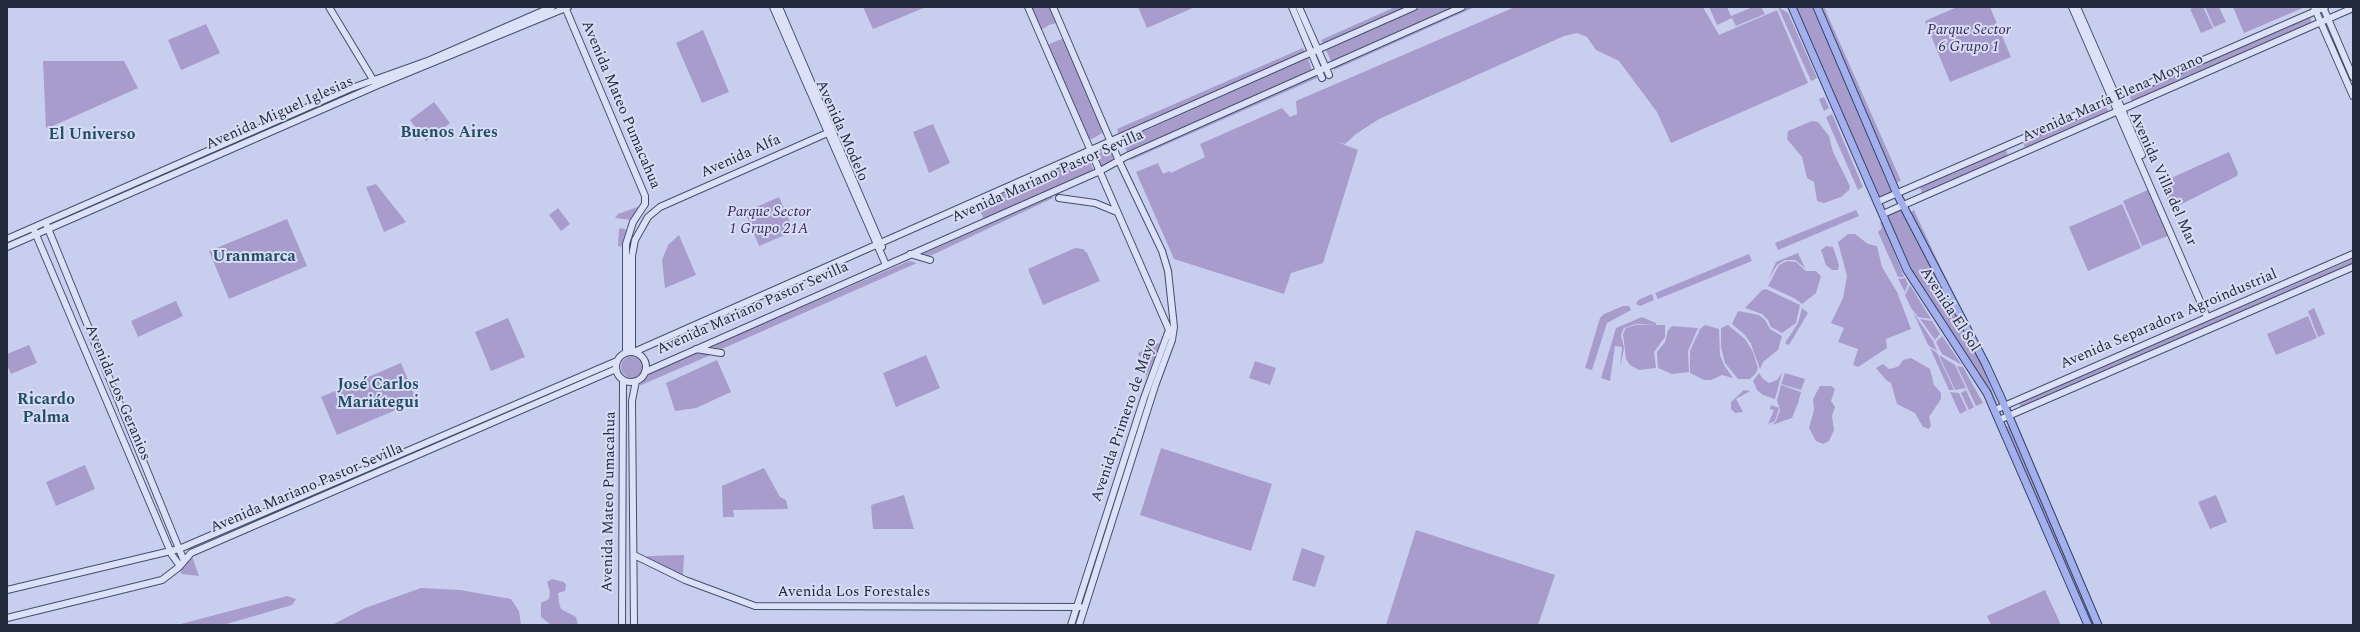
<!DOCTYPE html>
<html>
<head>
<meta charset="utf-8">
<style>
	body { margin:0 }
	#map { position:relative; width:2360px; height:632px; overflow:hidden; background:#c8cfee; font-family:Spectral,serif }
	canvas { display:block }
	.frame { position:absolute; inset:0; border:8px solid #212b3b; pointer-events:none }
</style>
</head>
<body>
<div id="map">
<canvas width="2360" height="632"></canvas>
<div class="frame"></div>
</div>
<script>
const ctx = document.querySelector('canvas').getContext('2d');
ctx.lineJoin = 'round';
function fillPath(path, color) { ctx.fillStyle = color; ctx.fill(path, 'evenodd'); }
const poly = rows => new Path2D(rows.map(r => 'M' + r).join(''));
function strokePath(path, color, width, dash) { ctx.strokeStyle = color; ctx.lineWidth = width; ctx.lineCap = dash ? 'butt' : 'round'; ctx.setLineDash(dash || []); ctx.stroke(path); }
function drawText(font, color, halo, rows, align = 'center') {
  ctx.font = font + ' Spectral,serif'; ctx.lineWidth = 4; ctx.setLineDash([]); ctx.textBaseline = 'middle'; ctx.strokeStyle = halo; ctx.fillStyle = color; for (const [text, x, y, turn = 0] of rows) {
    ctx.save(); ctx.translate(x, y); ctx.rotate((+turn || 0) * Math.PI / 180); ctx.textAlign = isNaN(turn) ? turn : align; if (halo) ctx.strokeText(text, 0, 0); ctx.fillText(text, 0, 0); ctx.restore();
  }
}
fillPath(poly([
	[863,7,926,7,873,29],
	[1031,7,1050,7,1057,23,1049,25,1041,30],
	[1138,7,1195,7,1147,28],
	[1395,7,1406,7,1323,44,1321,40],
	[1422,7,1454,7,1331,61,1326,50],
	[1468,7,1475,7,1334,70,1333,67],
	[1515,7,1703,7,1719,35,1777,10,1808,83,1671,143,1657,112,1619,61,1596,50,1587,37,1577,33,1564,36,1379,119,1356,134,1345,144,1337,142,1358,150,1323,263,1291,273,1284,294,1174,259,1136,172,1158,163,1163,174,1170,171,1171,173,1205,157,1200,144,1282,108,1290,117,1297,114,1296,101],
	[1709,7,1727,7,1731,16,1753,7,1761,7,1765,14,1736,26,1732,18,1717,25],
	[1778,7,1788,13,1817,78,1811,81],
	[1794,7,1814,7,1892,193,1878,197],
	[1820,7,1824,7,1901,181,1895,183],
	[1957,7,1990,7,2011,57,1950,82,1925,21],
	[2194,7,2203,7,2213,28,2201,33,2190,9],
	[2205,7,2219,7,2226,22,2214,27],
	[2233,7,2305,7,2244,33],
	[2310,17,2312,23,2132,101,2129,96],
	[206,24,220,53,181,70,168,40],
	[703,30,729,92,702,103,676,43],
	[1064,38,1104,132,1092,139,1089,140,1047,45],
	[1303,48,1305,53,1178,109,1159,115,1119,135,1117,129],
	[1308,58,1312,71,1127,152,1122,141],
	[43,61,124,61,138,88,46,129],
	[1315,75,1317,78,1131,160,1130,157],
	[1824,97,1829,108,1824,111,1819,99],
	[434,102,450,123,426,141,410,120],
	[2106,106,2108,111,2025,148,2023,142],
	[1832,114,1863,187,1858,190,1826,117],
	[1812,121,1818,122,1829,136,1833,152,1850,186,1849,190,1841,197,1824,203,1817,201,1814,182,1807,178,1802,157,1787,139,1788,131],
	[933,124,950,163,929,173,913,132],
	[1110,146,1114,153,1113,160,1100,167,1095,153],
	[2006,150,2008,156,1922,193,1920,187],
	[2229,152,2238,173,2237,176,2172,209,2160,183],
	[1088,156,1094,171,984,219,977,205],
	[376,184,406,222,384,232,366,187],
	[2150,189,2168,233,2168,236,2142,246,2123,201],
	[1052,196,1053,198,930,256,923,254],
	[779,197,794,231,759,246,745,212],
	[2122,204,2141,248,2088,271,2069,227],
	[640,206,631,220,615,218,618,214],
	[558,208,570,224,561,231,549,215],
	[1901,209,1982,365,1998,406,1909,267,1887,217,1887,215],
	[1856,210,1859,216,1778,250,1775,243],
	[1914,210,1932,249,2005,400,1909,213],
	[287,219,307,266,229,299,209,251],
	[1880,222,1882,222,1904,277,1898,277,1878,232,1882,228],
	[622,228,626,230,621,247,618,246,619,229],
	[1848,234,1855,234,1868,244,1877,246,1882,267,1897,292,1911,329,1886,339,1887,348,1858,367,1853,365,1858,349,1838,342,1844,328,1831,323,1843,298,1847,276,1838,242],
	[679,235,696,275,665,288,662,260,668,245],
	[1826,246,1833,247,1839,265,1838,270,1832,270,1826,265,1821,250],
	[1075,248,1083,249,1087,253,1100,281,1043,305,1028,269],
	[1798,253,1805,268,1795,260,1785,260,1777,265,1768,280,1776,262],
	[1749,254,1752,261,1658,299,1655,293],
	[2353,259,2353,264,2021,407,2019,403],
	[909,261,917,263,722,349,709,347],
	[1787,261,1796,262,1806,271,1816,271,1821,276,1816,293,1802,304,1794,298,1768,286,1779,265],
	[1905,278,1908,284,1905,292,1898,279],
	[1910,285,1931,319,1918,317,1911,308,1905,295],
	[1766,289,1800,305,1796,323,1782,333,1771,327,1768,320,1762,314,1745,308,1762,290],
	[1652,294,1654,300,1640,306,1636,304,1638,300],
	[176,301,183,316,138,337,131,321],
	[1623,306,1629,306,1631,310,1607,323,1592,370,1585,368,1600,318,1604,314],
	[1802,308,1808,313,1789,345,1785,343,1798,323],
	[2314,308,2325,334,2318,337,2308,311],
	[1738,311,1759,315,1765,320,1770,329,1782,336,1778,350,1763,362,1760,369,1751,344,1745,335,1732,324],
	[1913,312,1933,341,1937,351,1928,345],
	[2308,316,2317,338,2276,355,2267,334],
	[1642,317,1656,323,1656,325,1636,324,1624,328,1621,335,1624,348,1620,368,1622,347,1615,346,1610,381,1601,378,1616,328],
	[508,318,525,357,491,371,475,332],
	[1920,319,1932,321,1940,334,1935,340],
	[1636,325,1665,325,1665,337,1654,352,1656,368,1639,370,1630,365,1626,359,1623,334,1626,328],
	[1705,325,1719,329,1720,355,1724,365,1733,378,1722,375,1711,380,1704,380,1690,373,1690,351,1700,329],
	[1728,325,1745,339,1753,352,1758,368,1756,373,1750,379,1738,379,1725,363,1721,347,1721,328],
	[1672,326,1698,328,1688,351,1689,372,1672,374,1658,368,1657,352,1665,342,1668,330],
	[1942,336,1962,365,1942,354,1936,342],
	[1159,343,1161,344,1146,377,1138,353],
	[29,345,37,363,11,374,7,365,7,354],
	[1930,348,1937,353,1954,390,1949,390],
	[697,353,713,354,639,386,650,373],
	[926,355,940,388,896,407,883,373],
	[1939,355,1955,365,1966,388,1955,390],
	'621 367a11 11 0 1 1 22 0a11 11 0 1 1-22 0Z',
	[1911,358,1930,369,1934,385,1941,393,1941,399,1929,417,1931,425,1929,429,1923,427,1915,413,1897,404,1891,383,1886,380,1876,368,1883,364,1889,369,1894,368,1899,366,1903,360],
	[717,360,731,392,696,408,675,411,666,383],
	[1255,361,1276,368,1270,385,1249,378],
	[401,363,417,401,337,435,321,397],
	[1957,366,1963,367,1983,403,1976,406],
	[1759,373,1763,379,1769,383,1777,380,1782,373,1775,399,1763,395,1757,390,1753,381],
	[1785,373,1805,379,1801,390,1781,384],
	[1781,385,1801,392,1798,403,1792,418,1772,425,1776,421,1780,410,1777,400],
	[1820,386,1831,386,1835,389,1831,401,1835,407,1832,416,1834,430,1829,441,1823,444,1816,441,1809,428,1814,410,1813,399],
	[1744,390,1750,391,1736,399,1743,412,1735,413,1731,409,1731,402],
	[1966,390,1974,407,1969,410,1961,393],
	[1950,392,1959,393,1967,410,1960,414],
	[1771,405,1779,408,1775,421,1768,424,1774,410,1770,409],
	[2008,426,2094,625,2091,625,2004,428],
	[1161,448,1272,484,1251,551,1140,515],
	[85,465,95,489,56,506,46,482],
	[764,468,780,497,786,500,788,509,733,510,734,517,723,517,722,486],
	[904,495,914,529,873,529,871,505],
	[2216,495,2227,522,2210,529,2198,502],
	[1416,530,1555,575,1538,625,1386,625],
	[1302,548,1325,556,1315,587,1292,580],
	[684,555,683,576,648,559,647,556],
	[192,556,199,576,182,574,180,570],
	[552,579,564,582,566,585,565,591,558,593,559,603,561,609,576,617,578,625,551,625,541,617,541,603,549,599,550,592,547,582],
	[421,588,460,590,511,599,519,611,521,625,332,625,365,608],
	[2045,590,2061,625,1991,625,1987,616],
	[287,596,296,599,292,605,223,625,177,625]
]), '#a89ccc');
const secondary = poly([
	[329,7,375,83],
	[565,7,645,196,645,204,633,222,626,244,626,353],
	[773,7,886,265],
	[779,7,882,247],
	[1028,7,1169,330,1144,398,1071,625],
	[1053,7,1119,161,1162,251,1168,271,1174,327,1172,340,1155,386,1079,625],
	[1292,7,1322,78],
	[1299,7,1329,75],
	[2072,7,2207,317],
	[2077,7,2142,155],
	[2314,7,2353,96],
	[2323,7,2353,77],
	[1059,198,1095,203,1117,212],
	[1877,202,2325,7],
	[1883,214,2353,8],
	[47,226,184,561],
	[34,230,172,555,180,566],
	[7,239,349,89,430,60,552,7],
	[7,247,378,85,568,7],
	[910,254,930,260],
	[696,349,721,353],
	[632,352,632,256,635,240,648,217,660,207,832,131],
	[634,352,1414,7],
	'616 367a15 15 0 1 1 30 0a15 15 0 1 1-30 0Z',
	[645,372,1100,171,1127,156,1462,7],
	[1995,410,2353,254],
	[1999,420,2353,267],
	[634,555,685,580,755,606,1080,607],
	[7,590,179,549,617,361],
	[7,618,162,580,179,567,191,553,616,369],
	[622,625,623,380],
	[634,625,632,401,636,381]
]);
const primary = poly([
	[1792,7,1907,270,1987,393,2088,625],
	[1817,7,1897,194,1986,365,2002,400,2098,625]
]);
strokePath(secondary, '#40506c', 8);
strokePath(primary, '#314158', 9);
strokePath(secondary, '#dce1f8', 6);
strokePath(primary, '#a2b0ef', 7);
drawText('italic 15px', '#392857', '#d8ddf5', [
	["Parque Sector",1969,31],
	["6 Grupo 1",1969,48],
	["Parque Sector",769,213],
	["1 Grupo 21A",769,230]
]);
drawText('15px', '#212b3b', '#d8ddf5', [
	["Avenida María Elena Moyano",2113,99,-24],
	["Avenida Mateo Pumacahua",620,105,67],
	["Avenida Miguel Iglesias",280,114,-24],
	["Avenida Modelo",841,131,66],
	["Avenida Alfa",741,157,-24],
	["Avenida Mariano Pastor Sevilla",1048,177,-24],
	["Avenida Villa del Mar",2162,179,66],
	["Avenida Mariano Pastor Sevilla",753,309,-24],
	["Avenida El Sol",1949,310,57],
	["Avenida Separadora Agroindustrial",2169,320,-23],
	["Avenida Los Geranios",117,393,67],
	["Avenida Primero de Mayo",1125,420,-71],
	["Avenida Mariano Pastor Sevilla",307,489,-23],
	["Avenida Mateo Pumacahua",610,502,-89],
	["Avenida Los Forestales",854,593]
]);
drawText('bold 16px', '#214f67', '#d8ddf5', [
	["Buenos Aires",449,134],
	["El Universo",92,136],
	["Uranmarca",254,258],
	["José Carlos",378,386],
	["Mariátegui",378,404],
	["Ricardo",46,401],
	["Palma",46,419]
]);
</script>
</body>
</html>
